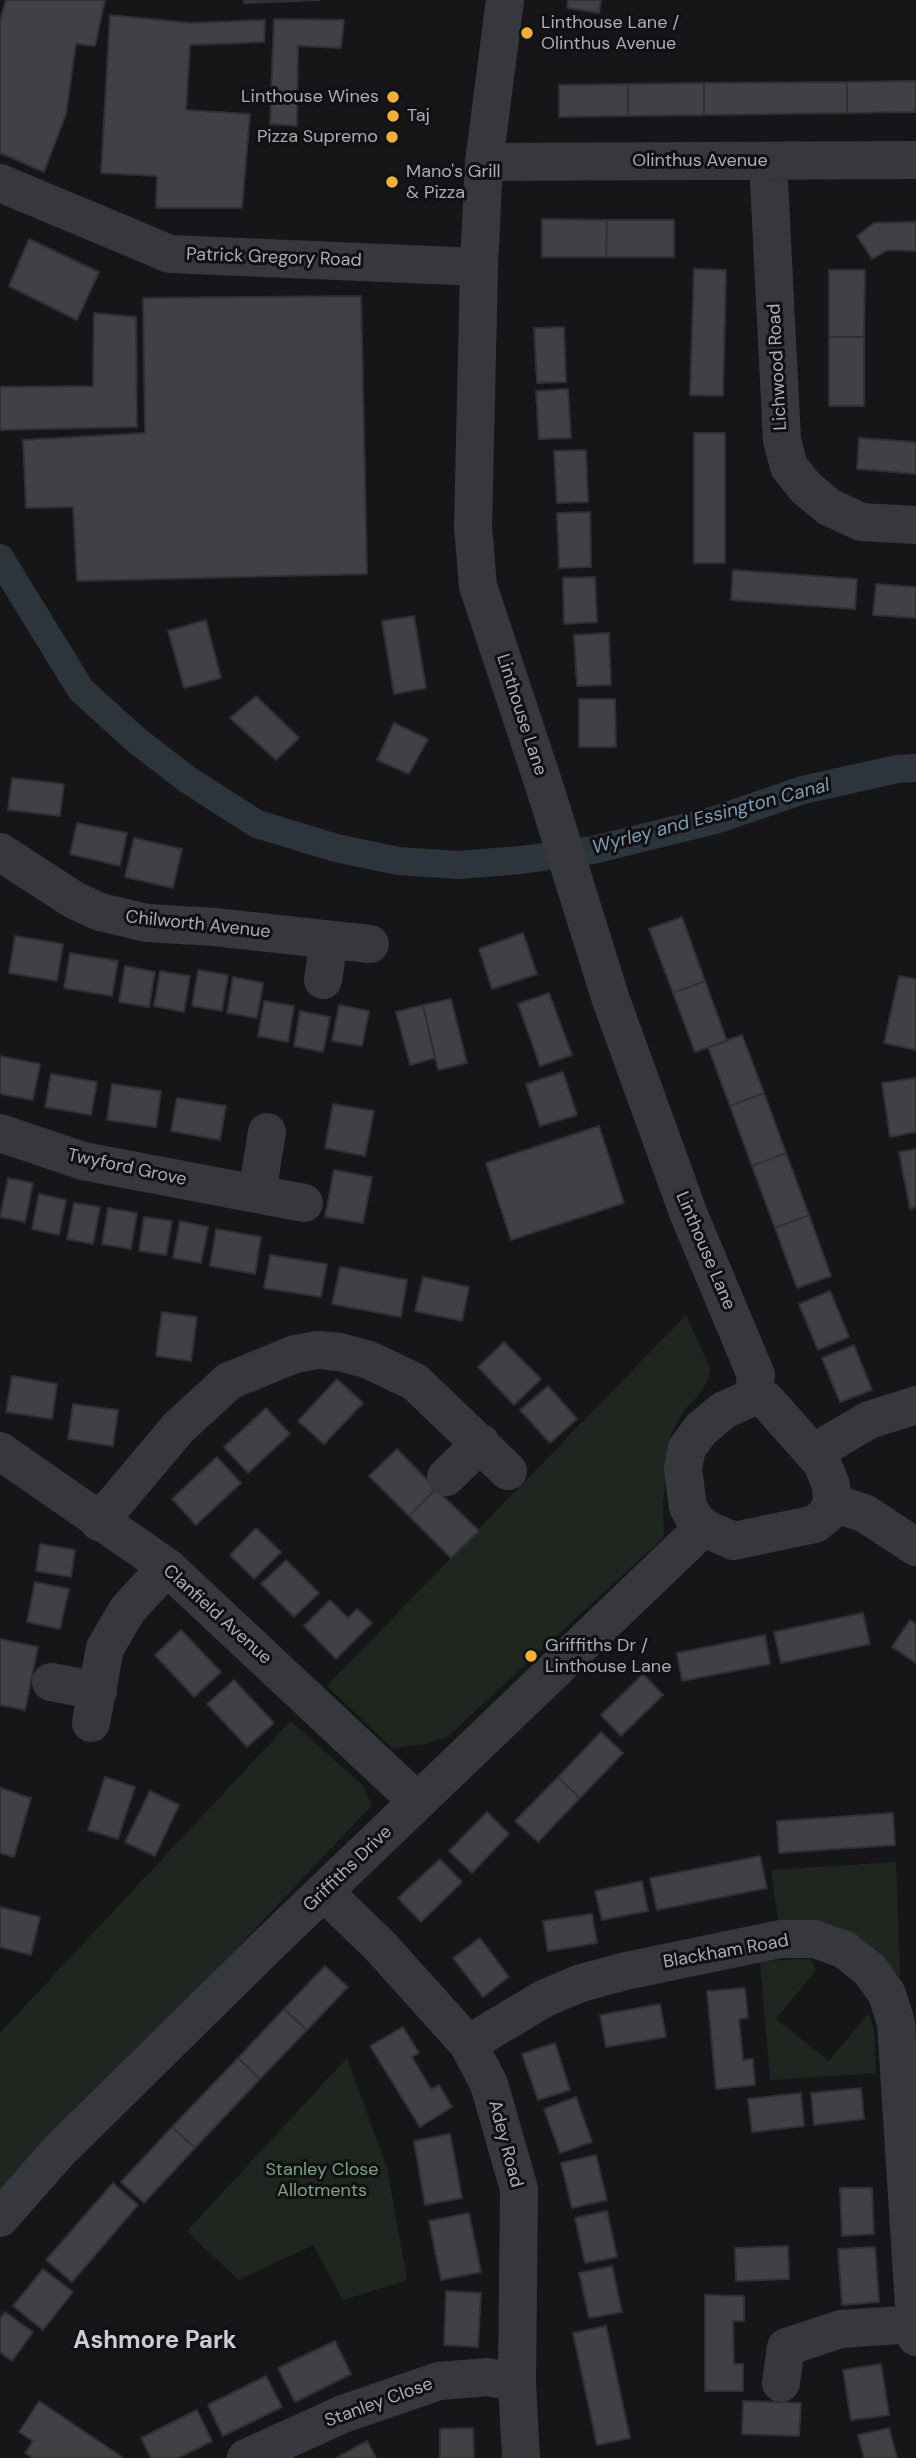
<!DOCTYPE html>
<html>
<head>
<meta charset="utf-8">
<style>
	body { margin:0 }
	canvas { display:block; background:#161618 }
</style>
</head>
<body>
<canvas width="916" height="2458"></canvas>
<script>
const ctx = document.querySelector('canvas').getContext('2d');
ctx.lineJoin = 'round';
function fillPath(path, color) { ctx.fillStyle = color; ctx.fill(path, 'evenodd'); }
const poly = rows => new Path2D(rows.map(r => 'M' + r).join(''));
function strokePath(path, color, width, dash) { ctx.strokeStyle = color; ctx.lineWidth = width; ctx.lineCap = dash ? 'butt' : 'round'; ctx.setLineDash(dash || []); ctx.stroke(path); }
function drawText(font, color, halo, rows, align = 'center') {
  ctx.font = font + ' "DM Sans",sans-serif'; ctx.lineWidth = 6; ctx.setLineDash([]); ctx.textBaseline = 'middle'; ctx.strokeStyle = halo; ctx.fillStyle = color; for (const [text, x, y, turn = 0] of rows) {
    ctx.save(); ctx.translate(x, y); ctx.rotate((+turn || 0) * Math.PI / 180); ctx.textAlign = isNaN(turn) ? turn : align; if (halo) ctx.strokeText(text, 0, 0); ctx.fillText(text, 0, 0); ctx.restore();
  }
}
fillPath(poly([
	[686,1315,711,1371,703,1390,683,1412,671,1435,663,1501,664,1537,447,1737,425,1744,392,1748,327,1686],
	[291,1721,363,1786,372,1805,0,2199,0,2033],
	[896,1862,900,1976,858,1944,779,1926,771,1870],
	[810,1959,816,1970,776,2019,829,2061,869,2013,874,2030,876,2073,770,2080,760,1961],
	[347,2058,387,2168,407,2280,343,2300,313,2245,238,2280,187,2231]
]), '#1e261f');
strokePath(poly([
	[0,558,81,690,135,739,188,780,257,824,336,848,398,861,458,865,521,860,593,850,715,820,803,790,897,769,916,768]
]), '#2c353c', 28);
const building = poly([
	[6,0,105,0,95,46,76,44,66,114,44,172,0,153,0,20,6,0],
	[244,0,320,0,244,3,244,0],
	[568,0,601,0,599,13,567,8,568,0],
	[110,15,191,23,265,20,264,42,190,45,186,110,250,114,242,208,156,208,157,176,101,173,110,15],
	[274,19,344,20,341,48,298,46,297,126,270,124,274,19],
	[916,81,916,112,847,113,847,82,916,81],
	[847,82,847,113,704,115,704,83,847,82],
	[704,83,704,115,628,116,628,84,704,83],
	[628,84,628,116,559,117,559,85,628,84],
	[542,219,607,220,606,257,542,257,542,219],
	[607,220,674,220,674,257,606,257,607,220],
	[916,222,916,251,888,250,872,259,857,236,874,223,916,222],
	[29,239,99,272,77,320,9,286,29,239],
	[694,269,726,270,723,396,690,395,694,269],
	[829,270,865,270,864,337,829,337,829,270],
	[361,296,367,574,77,581,73,507,26,508,23,440,145,433,143,298,361,296],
	[94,313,136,317,137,427,0,430,0,387,93,386,94,313],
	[564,327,566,382,537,383,534,328,564,327],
	[829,337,864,337,864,406,829,406,829,337],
	[568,389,571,438,539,439,536,391,568,389],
	[694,433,725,433,725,563,694,563,694,433],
	[859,438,916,442,916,474,857,469,859,438],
	[586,450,588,502,557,503,554,451,586,450],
	[590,512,591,567,559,568,557,513,590,512],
	[733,570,857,579,855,609,731,600,733,570],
	[595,577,597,622,564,624,563,578,595,577],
	[876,584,916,587,916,618,873,615,876,584],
	[414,616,426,688,394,694,382,621,414,616],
	[206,620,221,678,184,688,168,631,206,620],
	[609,633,611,685,577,686,574,635,609,633],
	[256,696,299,738,276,760,230,718,256,696],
	[579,699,615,699,616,747,579,747,579,699],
	[394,723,428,739,409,774,377,760,394,723],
	[12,778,64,784,60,816,8,810,12,778],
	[77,823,127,833,120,866,70,854,77,823],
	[134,838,182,849,173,888,125,877,134,838],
	[682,917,705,981,673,993,649,929,682,917],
	[523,933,537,974,492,989,479,949,523,933],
	[15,936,63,944,57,981,9,973,15,936],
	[70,953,118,961,112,996,64,988,70,953],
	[125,966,155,972,149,1007,119,1002,125,966],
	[198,970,228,975,222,1011,192,1006,198,970],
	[160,971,190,976,184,1012,154,1006,160,971],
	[899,976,916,979,916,1050,884,1043,899,976],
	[233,977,263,983,257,1018,227,1013,233,977],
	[705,981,727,1041,695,1052,673,993,705,981],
	[549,993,572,1055,540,1066,518,1004,549,993],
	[451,999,467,1063,438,1070,423,1005,451,999],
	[264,1001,294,1006,288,1042,258,1036,264,1001],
	[339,1005,369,1011,362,1046,332,1041,339,1005],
	[423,1005,435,1058,410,1065,396,1012,423,1005],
	[300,1011,330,1017,323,1052,294,1046,300,1011],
	[742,1035,764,1093,730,1106,708,1047,742,1035],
	[0,1056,40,1064,33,1100,0,1094,0,1056],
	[563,1072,577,1115,540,1126,526,1084,563,1072],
	[51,1074,97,1082,91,1115,45,1107,51,1074],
	[916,1078,916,1132,890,1137,882,1083,916,1078],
	[112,1084,161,1091,156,1127,107,1120,112,1084],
	[764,1093,786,1153,752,1166,730,1106,764,1093],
	[177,1098,226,1106,220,1140,171,1131,177,1098],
	[333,1104,374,1111,365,1156,325,1148,333,1104],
	[599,1126,624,1203,511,1240,486,1163,599,1126],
	[916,1149,916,1207,910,1209,899,1152,916,1149],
	[786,1153,809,1215,775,1228,752,1166,786,1153],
	[334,1170,372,1177,363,1223,325,1217,334,1170],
	[8,1178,33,1183,25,1222,0,1217,8,1178],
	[39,1194,66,1200,59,1235,32,1229,39,1194],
	[74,1203,100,1207,93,1244,67,1239,74,1203],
	[108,1208,137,1213,131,1249,102,1244,108,1208],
	[809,1215,831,1276,797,1288,775,1228,809,1215],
	[144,1217,172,1221,166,1255,139,1251,144,1217],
	[180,1221,208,1227,201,1263,173,1258,180,1221],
	[216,1229,261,1237,255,1274,210,1266,216,1229],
	[270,1255,327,1264,321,1297,264,1288,270,1255],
	[340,1267,407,1280,401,1317,332,1304,340,1267],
	[423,1277,469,1287,462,1321,415,1311,423,1277],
	[830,1291,849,1337,818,1350,799,1304,830,1291],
	[162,1312,197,1317,191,1361,156,1356,162,1312],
	[504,1342,541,1379,514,1405,478,1367,504,1342],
	[854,1345,872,1390,840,1402,822,1358,854,1345],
	[12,1376,57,1384,52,1419,6,1412,12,1376],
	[337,1379,363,1403,324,1444,298,1421,337,1379],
	[548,1386,577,1419,550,1443,520,1410,548,1386],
	[73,1404,118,1410,113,1446,68,1439,73,1404],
	[266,1408,290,1434,248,1473,224,1447,266,1408],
	[397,1449,436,1489,409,1516,369,1476,397,1449],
	[217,1457,241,1483,196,1525,172,1499,217,1457],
	[436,1489,479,1531,451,1558,409,1516,436,1489],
	[256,1528,281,1552,254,1579,230,1555,256,1528],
	[40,1544,75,1550,71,1577,36,1571,40,1544],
	[286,1560,319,1593,294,1617,261,1584,286,1560],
	[35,1582,69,1589,60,1629,27,1622,35,1582],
	[330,1600,348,1618,357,1609,372,1623,336,1659,304,1626,330,1600],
	[863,1613,870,1644,781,1663,774,1632,863,1613],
	[910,1620,916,1624,916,1663,892,1647,910,1620],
	[181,1630,221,1672,194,1697,155,1655,181,1630],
	[765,1635,770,1664,682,1681,677,1653,765,1635],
	[0,1639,38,1647,25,1710,0,1705,0,1639],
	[643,1674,663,1695,621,1736,601,1715,643,1674],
	[234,1680,274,1723,247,1747,207,1704,234,1680],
	[601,1732,623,1753,580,1798,558,1777,601,1732],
	[105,1777,135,1787,118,1839,88,1830,105,1777],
	[558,1777,580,1798,538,1842,515,1821,558,1777],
	[0,1788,31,1798,14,1857,0,1853,0,1788],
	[150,1791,179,1805,155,1856,125,1842,150,1791],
	[487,1812,509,1834,472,1873,449,1851,487,1812],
	[893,1813,895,1845,779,1853,777,1821,893,1813],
	[760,1856,767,1888,657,1910,650,1878,760,1856],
	[440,1859,462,1882,421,1922,398,1898,440,1859],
	[642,1881,648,1911,602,1920,595,1891,642,1881],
	[0,1907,40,1917,31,1955,0,1947,0,1907],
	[592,1914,597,1943,548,1951,543,1921,592,1914],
	[480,1938,509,1977,483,1997,453,1958,480,1938],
	[325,1966,348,1987,307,2030,284,2009,325,1966],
	[745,1988,748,2018,739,2019,743,2060,753,2059,755,2085,716,2089,707,1991,745,1988],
	[660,2004,666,2037,606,2047,600,2015,660,2004],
	[284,2009,307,2030,260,2079,238,2058,284,2009],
	[403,2027,419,2053,412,2057,431,2089,439,2085,452,2107,420,2127,370,2046,403,2027],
	[555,2043,570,2090,538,2100,522,2054,555,2043],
	[238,2058,260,2079,195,2148,172,2127,238,2058],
	[861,2088,864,2119,814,2125,811,2093,861,2088],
	[801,2093,804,2126,752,2132,748,2099,801,2093],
	[576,2097,592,2142,560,2153,544,2109,576,2097],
	[172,2127,195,2148,144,2203,121,2182,172,2127],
	[450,2134,462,2198,425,2205,414,2141,450,2134],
	[596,2155,607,2200,572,2208,561,2163,596,2155],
	[113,2183,138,2205,72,2282,46,2260,113,2183],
	[840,2188,872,2188,874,2234,842,2236,840,2188],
	[607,2211,617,2257,585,2263,575,2218,607,2211],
	[469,2213,481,2272,441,2280,429,2221,469,2213],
	[788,2246,789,2279,736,2281,735,2248,788,2246],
	[875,2247,879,2302,842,2305,838,2249,875,2247],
	[612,2266,622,2312,589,2318,579,2273,612,2266],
	[43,2269,73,2292,43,2330,13,2306,43,2269],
	[446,2291,481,2293,478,2347,444,2345,446,2291],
	[705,2295,744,2296,744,2321,733,2321,734,2364,743,2364,743,2391,705,2391,705,2295],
	[5,2312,33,2332,12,2361,0,2352,0,2318,5,2312],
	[606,2326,630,2438,597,2445,573,2333,606,2326],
	[335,2341,351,2374,295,2402,278,2368,335,2341],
	[881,2364,889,2415,851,2420,843,2370,881,2364],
	[266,2376,282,2407,223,2436,208,2405,266,2376],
	[39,2401,122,2457,122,2458,33,2458,25,2453,33,2441,19,2432,39,2401],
	[743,2401,801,2403,799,2436,742,2434,743,2401],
	[197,2410,212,2441,178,2458,151,2458,141,2438,197,2410],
	[473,2428,474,2458,440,2458,440,2429,473,2428],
	[889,2428,897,2458,864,2458,858,2435,889,2428],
	[367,2441,376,2458,336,2458,367,2441]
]);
fillPath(building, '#404145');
strokePath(building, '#303034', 2);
strokePath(poly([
	[505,0,484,162,479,267,473,527,478,586,544,785,611,1000,689,1215,756,1375,753,1397],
	[768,161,782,440,789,467,806,488,829,507,861,522,916,525],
	[484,162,916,160],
	[0,183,170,254,479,267],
	[0,852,74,900,100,912,147,923,214,927,370,944],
	[323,980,329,940],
	[0,1133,83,1161,304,1203],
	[257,1193,267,1132],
	[753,1397,766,1400,822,1463,831,1485,832,1503,826,1515,815,1524,734,1541,708,1530,696,1521,688,1507,683,1469,687,1448,701,1429,724,1410,753,1397],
	[0,1451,167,1567,417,1801],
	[813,1453,869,1420,916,1405],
	[446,1477,481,1443],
	[832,1503,864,1513,916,1547],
	[99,1522,178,1428,229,1381,295,1354,318,1350,340,1352,369,1360,415,1382,508,1471],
	[51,1682,98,1691],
	[91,1723,105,1648,128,1609,167,1567],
	[324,1892,381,1947,468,2044,489,2084,519,2189,517,2383,521,2458],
	[468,2044,545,1998,581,1983,626,1971,780,1939,815,1939,845,1950,870,1970,887,1994,896,2023,916,2337],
	[0,2218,59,2151,269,1944,704,1527],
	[781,2383,786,2347,841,2329,915,2324],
	[246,2458,343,2414,439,2381,488,2377,517,2383]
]), '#37383d', 38);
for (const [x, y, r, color] of [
	[527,33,7,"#f2b134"],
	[393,97,7,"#f2b134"],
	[393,116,7,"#f2b134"],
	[392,137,7,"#f2b134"],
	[392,182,7,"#f2b134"],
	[531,1656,7,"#f2b134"]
]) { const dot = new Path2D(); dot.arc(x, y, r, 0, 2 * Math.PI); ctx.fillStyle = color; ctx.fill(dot); strokePath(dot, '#111113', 2.5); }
drawText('18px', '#a8adb8', '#111113', [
	["Linthouse Lane /",541,23],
	["Olinthus Avenue",541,44],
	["Linthouse Wines",379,97,"right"],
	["Taj",407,116],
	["Pizza Supremo",378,137,"right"],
	["Mano's Grill",406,172],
	["& Pizza",406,193],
	["Griffiths Dr /",545,1646],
	["Linthouse Lane",545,1667]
], 'left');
drawText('18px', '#a8adb8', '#111113', [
	["Olinthus Avenue",700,161],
	["Patrick Gregory Road",274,258,2],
	["Lichwood Road",778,367,-93],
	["Linthouse Lane",521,715,72],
	["Chilworth Avenue",198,925,6],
	["Twyford Grove",127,1168,12],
	["Linthouse Lane",705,1251,67],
	["Clanfield Avenue",217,1615,42],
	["Griffiths Drive",348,1869,-44],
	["Blackham Road",726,1952,-10],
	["Adey Road",505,2144,75],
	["Stanley Close",379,2403,-20]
]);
drawText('18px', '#7fa381', '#111113', [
	["Stanley Close",322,2170],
	["Allotments",322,2191]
]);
drawText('italic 19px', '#7f9bb3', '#111113', [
	["Wyrley and Essington Canal",711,817,-15]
]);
drawText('bold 24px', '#c9ccd4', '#111113', [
	["Ashmore Park",155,2342]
]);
</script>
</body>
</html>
